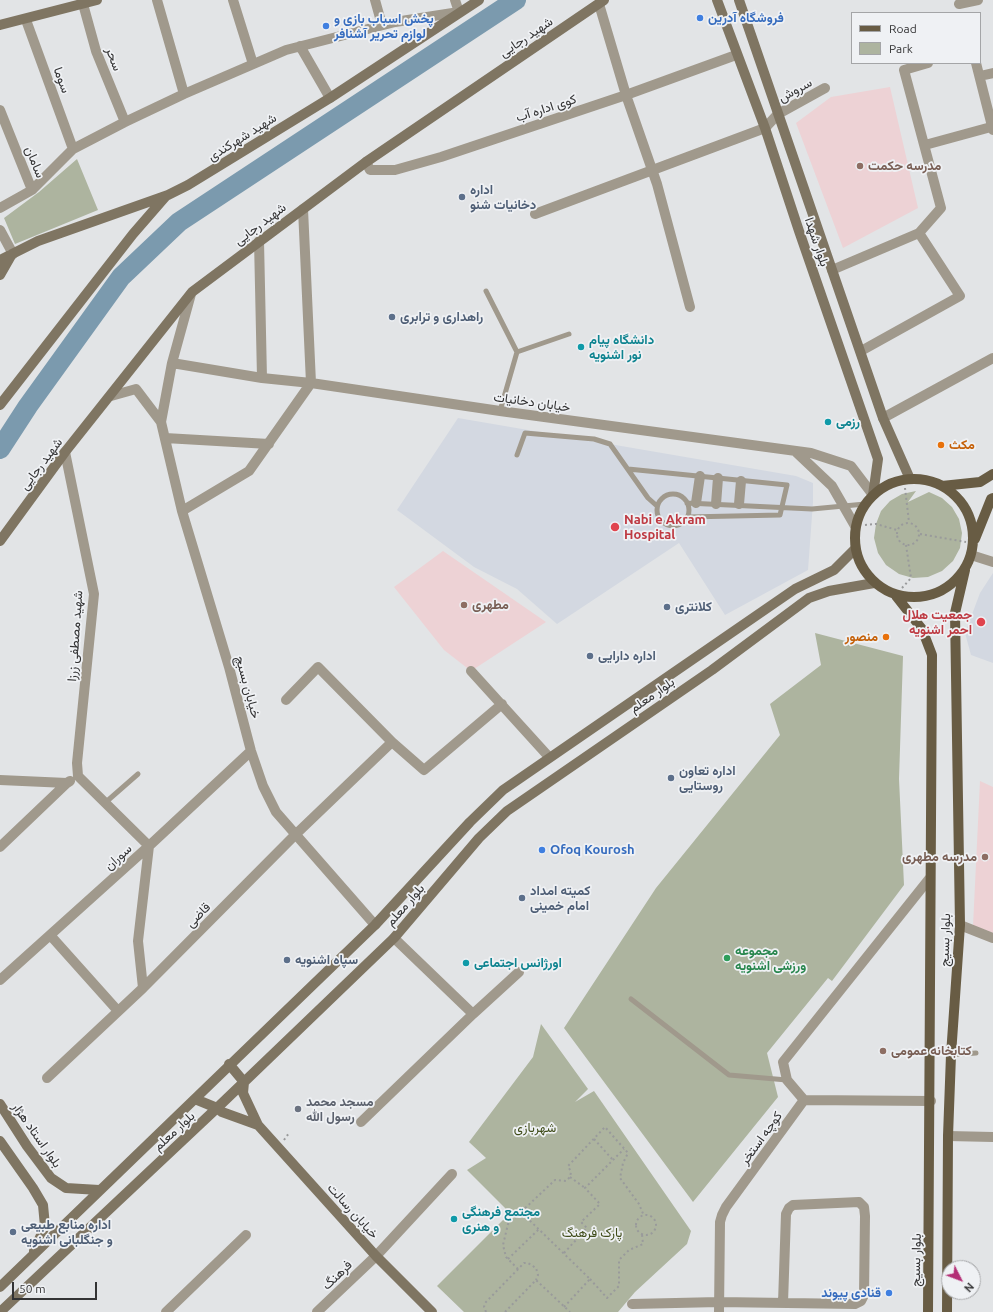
<!DOCTYPE html>
<html>
<head>
<meta charset="utf-8">
<style>
	body { margin:0 }
	#map { position:relative; width:993px; height:1312px; overflow:hidden; background:#e2e4e6; font-family:Ubuntu,sans-serif }
	canvas { display:block }
	.legend { position:absolute; left:851px; top:12px; width:130px; height:52px; box-sizing:border-box; background:#eff1f4; border:1px solid #a4a5a7; margin:0; padding:5px 7px; list-style:none; font-size:12px; color:#333334 }
	.legend li { display:flex; align-items:center; gap:8px; height:20px }
	.legend b { width:20px; border:1px solid #a4a5a7 }
	.north { position:absolute; left:941px; top:1260px; width:40px; height:40px; box-sizing:border-box; background:#eff1f4; border:1px solid #a4a5a7; border-radius:50%; rotate:132deg; font-size:11px; font-weight:700; line-height:16px; text-align:center; color:#333334 }
	.north::after { content:''; display:block; margin:auto; width:14px; height:18px; background:#b32e75; clip-path:polygon(50% 0,100% 100%,50% 72%,0 100%) }
	.scale { position:absolute; left:12px; top:1282px; width:85px; height:18px; box-sizing:border-box; border:2px solid #333334; border-top:0; padding-left:5px; font-size:12px; line-height:14px; white-space:nowrap; color:#333334; -webkit-text-stroke:3px #eff1f4; paint-order:stroke }
</style>
</head>
<body>
<div id="map">
<canvas width="993" height="1312"></canvas>
<ul class="legend">
<li><b style="height:5px;background:#685c44"></b>Road</li>
<li><b style="height:11px;background:#adb49f"></b>Park</li>
</ul>
<div class="north">N</div>
<div class="scale">50 m</div>
</div>
<script>
const ctx = document.querySelector('canvas').getContext('2d');
ctx.lineJoin = 'round';
function fillPath(path, color) { ctx.fillStyle = color; ctx.fill(path, 'evenodd'); }
const poly = rows => new Path2D(rows.map(r => 'M' + r).join(''));
function strokePath(path, color, width, dash) { ctx.strokeStyle = color; ctx.lineWidth = width; ctx.lineCap = dash ? 'butt' : 'round'; ctx.setLineDash(dash || []); ctx.stroke(path); }
function drawText(font, color, halo, rows, align = 'center') {
  ctx.font = font + ' Ubuntu,Vazirmatn,sans-serif'; ctx.lineWidth = 3.5; ctx.setLineDash([]); ctx.textBaseline = 'middle'; ctx.strokeStyle = halo; ctx.fillStyle = color; for (const [text, x, y, turn = 0] of rows) {
    ctx.save(); ctx.translate(x, y); ctx.rotate((+turn || 0) * Math.PI / 180); ctx.textAlign = isNaN(turn) ? turn : align; if (halo) ctx.strokeText(text, 0, 0); ctx.fillText(text, 0, 0); ctx.restore();
  }
}
fillPath(poly([
	[458,418,796,476,813,483,813,502,808,570,725,615,679,543,557,624,517,589,474,567,397,510],
	[993,573,993,663,971,655,965,633,980,593]
]), '#d3d8e1');
fillPath(poly([
	[890,87,918,208,843,248,796,123,831,97],
	[443,551,546,622,471,671,444,650,394,587],
	[980,781,993,787,993,933,973,926]
]), '#edd2d5');
fillPath(poly([
	[77,159,98,210,15,244,4,218,39,192],
	[916,491,908,502,929,492,942,498,952,507,959,519,962,533,960,548,953,561,942,571,928,577,913,578,899,574,886,565,878,553,874,538,876,524,881,511,890,501,902,494],
	[815,633,903,656,899,779,904,885,832,981,828,978,767,1053,778,1097,693,1202,564,1028,656,888,780,735,770,704,821,665],
	[541,1024,588,1089,575,1102,594,1091,691,1231,687,1244,635,1292,618,1312,464,1312,437,1286,510,1213,467,1170,486,1158,469,1142,533,1057]
]), '#adb49f');
strokePath(poly([
	[0,449,28,406,121,277,179,222,516,0]
]), '#7b9aae', 20);
strokePath(poly([
	[905,488,909,522],
	'897 534a11 11 0 1 1 22 0a11 11 0 1 1-22 0Z',
	[865,525,876,524,897,530],
	[920,534,966,542],
	[902,588,911,578,906,545],
	[594,1139,613,1160],
	[284,1140,289,1133],
	[570,1177,585,1188],
	'636 1225a10 10 0 1 1 20 0a10 10 0 1 1-20 0Z',
	[564,1253,587,1228,581,1222,600,1204,585,1188,624,1149],
	[508,1259,539,1229],
	[518,1269,506,1257,503,1245,508,1224,521,1212],
	[590,1279,607,1298,619,1286,619,1260,629,1250,643,1244,642,1234],
	[564,1307,590,1279,521,1212,555,1180,566,1181,570,1177,571,1172,568,1166,605,1127,628,1153,623,1163,620,1178,639,1204,644,1216],
	[486,1312,484,1307,485,1303,524,1263,528,1263,536,1268,538,1275,536,1280],
	[505,1312,536,1280,570,1312]
]), '#999a9b', 2, [2, 3]);
strokePath(poly([
	[486,291,517,352],
	[500,411,517,352,569,334],
	[517,455,525,433,594,439,610,444,648,498,657,506],
	[628,469,787,485,780,515,687,517],
	'657 510a16 16 0 1 1 32 0a16 16 0 1 1-32 0Z',
	[687,503,812,509,865,504],
	[106,802,138,774],
	[631,999,729,1075,787,1080],
	[951,1055,976,1053]
]), '#a0998c', 5);
strokePath(poly([
	[157,0,184,94],
	[233,0,253,64],
	[375,0,382,25],
	[83,4,96,51,125,122],
	[599,4,626,95,657,184,690,307],
	[959,4,978,0],
	[26,20,73,149],
	[300,46,330,98],
	[976,63,993,130],
	[980,76,993,73],
	[0,110,32,190,0,208],
	[925,145,991,127],
	[366,162,370,170,395,170,441,157,626,95,736,55],
	[32,190,73,149,125,122,184,94,286,50,395,22,459,12,455,0],
	[535,214,765,128,778,114,825,88],
	[0,230,13,254],
	[259,241,262,378],
	[832,270,919,233,941,208,904,70,928,63],
	[861,351,960,296,919,233],
	[172,363,262,378,311,383,500,411,811,453,851,466,873,495],
	[111,396,136,389,161,422,172,363,191,294],
	[883,418,993,358],
	[161,422,182,511,229,667,251,751,263,786,276,812,375,925],
	[165,438,269,444],
	[795,451,832,486,855,526],
	[65,452,94,594,77,763,78,776],
	[696,503,700,476],
	[716,504,718,478],
	[739,504,741,481],
	[182,511,249,471,311,383,303,209],
	[971,555,993,562],
	[471,671,549,757],
	[286,700,318,667,392,742,424,770,502,704],
	[78,776,149,846,138,941,143,988],
	[0,780,67,783,70,781],
	[0,847,67,783],
	[960,925,993,938],
	[50,935,118,1011],
	[394,938,473,1014],
	[0,980,149,846,251,751],
	[47,1078,143,988,295,835,392,742],
	[804,1100,787,1080,783,1062,929,879],
	[361,1122,473,1014,519,972],
	[948,1136,993,1137],
	[632,1304,719,1302,855,1304,861,1301,864,1295,865,1216,864,1207,859,1202,793,1205,789,1208,786,1214,783,1303],
	[166,1312,246,1235],
	[317,1312,376,1256,452,1174],
	[719,1312,720,1222,722,1215,726,1207,804,1100,931,1101]
]), '#a0998c', 10);
strokePath(poly([
	[717,0,765,128,799,231,878,459,873,495],
	[739,0,883,418,910,479],
	[0,25,97,0],
	[0,260,38,241,168,195,188,185,330,98,479,0],
	[0,275,12,254],
	[0,405,133,234,166,196],
	[0,541,65,452,192,292,366,162,604,0],
	[195,1099,217,1108,222,1112,258,1125,243,1093,244,1082,229,1064],
	[0,1104,27,1146,51,1178,66,1188,99,1190],
	[258,1125,376,1256,432,1312],
	[0,1141,33,1188,43,1205,45,1226,34,1251],
	[0,1287,375,925,470,822,503,790,795,589,834,570,855,549],
	[0,1312,217,1108,394,938,479,838,507,811,712,670,809,598,829,591,874,583]
]), '#7f7562', 10);
strokePath(poly([
	'855 538a59 59 0 1 1 118 0a59 59 0 1 1-118 0Z',
	[942,486,980,482,993,474],
	[975,539,991,499,993,498],
	[896,596,922,629,932,655,928,1312],
	[947,1312,948,1136,951,1055,960,925,955,613,965,570]
]), '#685c44', 10);
for (const [x, y, r, color] of [
	[700,18,4,"#3f7fe0"],
	[326,26,4,"#3f7fe0"],
	[860,166,4,"#8d6e63"],
	[462,197,4,"#5c6f8a"],
	[392,317,4,"#5c6f8a"],
	[581,347,4,"#0f9aa8"],
	[828,422,4,"#0f9aa8"],
	[941,445,4,"#e8710a"],
	[615,527,5,"#e0444e"],
	[464,605,4,"#8d6e63"],
	[667,607,4,"#5c6f8a"],
	[981,622,5,"#e0444e"],
	[886,637,4,"#e8710a"],
	[590,656,4,"#5c6f8a"],
	[671,778,4,"#5c6f8a"],
	[542,850,4,"#3f7fe0"],
	[985,857,4,"#8d6e63"],
	[522,898,4,"#5c6f8a"],
	[727,958,4,"#2e9e5b"],
	[287,960,4,"#5c6f8a"],
	[466,963,4,"#0f9aa8"],
	[883,1051,4,"#8d6e63"],
	[298,1109,4,"#6b7280"],
	[454,1219,4,"#0f9aa8"],
	[13,1232,4,"#5c6f8a"],
	[889,1293,4,"#3f7fe0"]
]) { const dot = new Path2D(); dot.arc(x, y, r, 0, 2 * Math.PI); ctx.fillStyle = color; ctx.fill(dot); strokePath(dot, '#eff1f4', 1.5); }
drawText('bold 13px', '#366cbe', '#eff1f4', [
	["فروشگاه آدرین",708,18],
	["پخش اسباب بازی و",334,19],
	["لوازم تحریر آشنافر",334,34],
	["Ofoq Kourosh",550,850],
	["قنادی پیوند",881,1293,"right"]
], 'left');
drawText('13px', '#333334', '#eff1f4', [
	["شهید رجایی",526,37,-34],
	["سحر",114,59,69],
	["سوما",62,80,70],
	["سروش",795,90,-29],
	["کوی اداره آب",546,108,-18],
	["شهید شهرکندی",242,137,-32],
	["سامان",35,162,68],
	["شهید رجایی",260,224,-37],
	["بلوار شهدا",817,242,71],
	["خیابان دخانیات",532,402,8],
	["شهید رجایی",41,464,-53],
	["شهید مصطفی زرزا",75,636,-86],
	["خیابان بسبچ",248,687,75],
	["بلوار معلم",652,695,-35],
	["سوران",118,857,-42],
	["بلوار معلم",405,905,-49],
	["قاضی",198,915,-45],
	["بلوار بسیج",945,940,-88],
	["بلوار معلم",174,1131,-43],
	["بلوار استاد هژار",37,1135,55],
	["کوچه استخر",761,1138,-54],
	["خیابان رسالت",353,1211,48],
	["بلوار بسیج",916,1260,-89],
	["فرهنگ",337,1275,-44]
]);
drawText('bold 13px', '#785e54', '#eff1f4', [
	["مدرسه حکمت",868,166],
	["مطهری",472,605],
	["مدرسه مطهری",977,857,"right"],
	["کتابخانه عمومی",891,1051]
], 'left');
drawText('bold 13px', '#4e5e75', '#eff1f4', [
	["اداره",470,190],
	["دخانیات شنو",470,205],
	["راهداری و ترابری",400,317],
	["کلانتری",675,607],
	["اداره دارایی",598,656],
	["اداره تعاون",679,771],
	["روستایی",679,786],
	["کمیته امداد",530,891],
	["امام خمینی",530,906],
	["سپاه اشنویه",295,960],
	["اداره منابع طبیعی",21,1225],
	["و جنگلبانی اشنویه",21,1240]
], 'left');
drawText('bold 13px', '#0d838f', '#eff1f4', [
	["دانشگاه پیام",589,340],
	["نور اشنویه",589,355],
	["رزمی",836,422],
	["اورژانس اجتماعی",474,963],
	["مجتمع فرهنگی",462,1212],
	["و هنری",462,1227]
], 'left');
drawText('bold 13px', '#c56008', '#eff1f4', [
	["مکث",949,445],
	["منصور",878,637,"right"]
], 'left');
drawText('bold 13px', '#be3a42', '#eff1f4', [
	["Nabi e Akram",624,520],
	["Hospital",624,535],
	["جمعیت هلال",972,615,"right"],
	["احمر اشنویه",972,630,"right"]
], 'left');
drawText('bold 13px', '#27864d', '#eff1f4', [
	["مجموعه",735,951],
	["ورزشی اشنویه",735,966]
], 'left');
drawText('bold 13px', '#5b616d', '#eff1f4', [
	["مسجد محمد",306,1102],
	["رسول الله",306,1117]
], 'left');
drawText('13px', '#404d1a', '#eff1f4', [
	["شهربازی",535,1128],
	["پارک فرهنگ",592,1233]
]);
</script>
</body>
</html>
